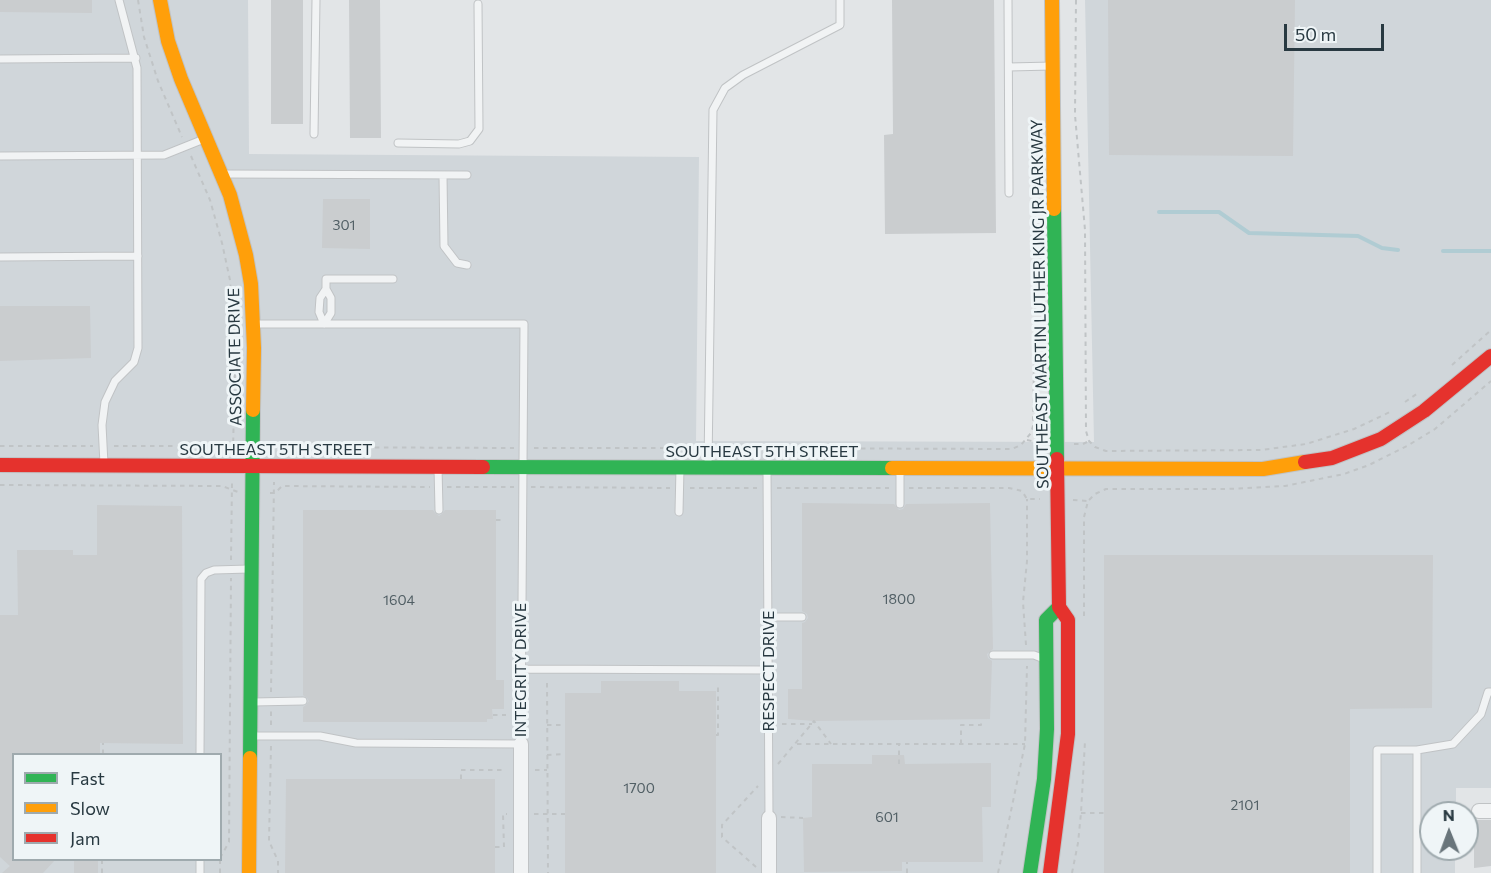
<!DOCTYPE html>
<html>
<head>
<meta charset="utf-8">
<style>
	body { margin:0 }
	#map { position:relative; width:1491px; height:873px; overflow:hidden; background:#e2e5e7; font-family:Commissioner,sans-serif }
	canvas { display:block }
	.legend { position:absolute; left:12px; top:753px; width:210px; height:108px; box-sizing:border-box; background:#eff5f7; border:2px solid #9faaae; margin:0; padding:8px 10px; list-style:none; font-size:18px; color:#283941 }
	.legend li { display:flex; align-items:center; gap:12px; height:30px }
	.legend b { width:30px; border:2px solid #9faaae }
	.north { position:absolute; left:1419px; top:801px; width:60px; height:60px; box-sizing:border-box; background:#eff5f7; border:2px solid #9faaae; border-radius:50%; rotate:359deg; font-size:16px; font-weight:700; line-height:24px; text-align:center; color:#283941 }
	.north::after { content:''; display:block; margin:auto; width:21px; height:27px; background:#69757b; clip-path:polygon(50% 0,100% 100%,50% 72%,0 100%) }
	.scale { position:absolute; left:1284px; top:24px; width:100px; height:27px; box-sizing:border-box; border:3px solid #283941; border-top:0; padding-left:8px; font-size:18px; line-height:21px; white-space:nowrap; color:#283941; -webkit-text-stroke:4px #eff5f7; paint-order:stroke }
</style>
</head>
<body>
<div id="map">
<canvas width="1491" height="873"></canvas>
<ul class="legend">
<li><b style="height:8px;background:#30b455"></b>Fast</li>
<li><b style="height:8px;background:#ff9f0a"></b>Slow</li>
<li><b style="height:8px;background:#e5322d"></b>Jam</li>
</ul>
<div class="north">N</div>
<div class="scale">50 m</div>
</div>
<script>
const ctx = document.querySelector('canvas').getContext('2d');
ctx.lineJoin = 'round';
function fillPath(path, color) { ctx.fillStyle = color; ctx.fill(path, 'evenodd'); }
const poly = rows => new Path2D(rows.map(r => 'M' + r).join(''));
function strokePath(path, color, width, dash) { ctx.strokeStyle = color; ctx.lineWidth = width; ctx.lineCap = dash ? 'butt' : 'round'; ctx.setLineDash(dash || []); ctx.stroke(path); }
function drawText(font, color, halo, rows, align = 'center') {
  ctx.font = font + ' Commissioner,sans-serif'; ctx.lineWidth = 6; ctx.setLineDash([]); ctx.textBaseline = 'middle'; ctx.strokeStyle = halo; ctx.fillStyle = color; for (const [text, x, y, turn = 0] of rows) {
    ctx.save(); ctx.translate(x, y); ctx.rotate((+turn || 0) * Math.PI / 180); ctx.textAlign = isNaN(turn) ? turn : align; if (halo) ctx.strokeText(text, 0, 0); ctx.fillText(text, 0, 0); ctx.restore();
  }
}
fillPath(poly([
	[0,0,248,0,249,154,699,157,696,441,1094,442,1085,0,1491,0,1491,788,1456,788,1456,813,1431,813,1431,849,1455,849,1455,873,0,873],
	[14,754,220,754,220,860,14,860]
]), '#d0d6da');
strokePath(poly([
	[1159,212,1219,212,1249,233,1358,236,1382,248,1398,250],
	[1443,251,1491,251]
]), '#b0ccd3', 4);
fillPath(poly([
	[0,0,92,0,92,13,0,12],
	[271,0,303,0,303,124,271,124],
	[349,0,380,0,381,138,350,138],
	[892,0,994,0,996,233,885,234,884,135,893,134],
	[1108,0,1295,0,1293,156,1109,155],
	[323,199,370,199,370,249,322,248],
	[0,306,90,306,91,358,0,361],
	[802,503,894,504,899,510,903,509,906,504,990,503,993,649,987,654,988,658,992,661,990,719,814,721,788,719,788,689,802,689,802,623,805,622,808,618,807,614,802,611],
	[97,505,182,506,183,744,100,743,100,754,14,754,14,860,55,860,43,873,2,873,10,866,0,857,0,615,18,615,17,550,73,550,73,555,97,555],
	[303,510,433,510,435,513,439,516,442,514,445,510,496,510,496,680,504,680,504,709,492,709,493,719,487,719,487,722,303,722,303,707,306,705,309,701,307,698,303,695],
	[1104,555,1433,555,1432,708,1350,709,1350,873,1104,873],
	[601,681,679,681,679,691,716,691,716,873,565,873,565,693,601,693],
	[872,755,904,755,905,764,991,763,991,807,982,807,983,862,902,862,902,871,804,872,803,818,812,817,812,764,872,764],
	[286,779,495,779,495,873,285,873],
	[1474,820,1491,820,1491,866,1474,868],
	[74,860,98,860,98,873,74,873]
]), '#cacdcf');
const lane = poly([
	[1008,0,1009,193],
	[0,59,136,58],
	[1009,67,1052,66],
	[314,134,316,0],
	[398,143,459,144,470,141,479,129,478,4],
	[0,156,164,155,204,139],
	[225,174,467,175],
	[443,175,444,246,457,263,467,265],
	[0,257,138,256],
	[326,289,326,279,393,279],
	[326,289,331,298,331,313,324,324,319,312,320,298,326,289],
	[104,464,102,425,105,402,115,381,134,362,138,348,137,68,119,0],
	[708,465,713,110,725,88,743,75,840,25,840,0],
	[438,467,439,510],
	[767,469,769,818],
	[900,471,900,504],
	[679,512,680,468],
	[768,617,802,617],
	[993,655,1034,655,1044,659],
	[521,669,768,670],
	[253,702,303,701],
	[251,736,320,736,356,743,521,744,524,324,254,324],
	[200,754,201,579,206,573,214,570,249,569],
	[200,873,200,860],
	[1377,873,1377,750,1417,750],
	[1417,873,1417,750,1453,744,1481,714,1488,692,1491,692]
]);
const street = poly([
	[1479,811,1491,811],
	[521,873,521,744],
	[769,873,769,818]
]);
const fast = poly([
	[1054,209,1057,459],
	[483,467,892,468],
	[250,758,253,410],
	[1030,873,1044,779,1047,729,1046,620,1059,607]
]);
const slow = poly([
	[160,0,168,41,181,79,230,195,246,255,251,284,254,348,253,410],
	[1052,0,1054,209],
	[892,468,1263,469,1305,462],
	[249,873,250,758]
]);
const jam = poly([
	[1305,462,1332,458,1381,439,1424,411,1491,356],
	[0,465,483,467],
	[1050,873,1068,734,1068,620,1059,607,1057,459]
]);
strokePath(lane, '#c0c3c5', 9);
strokePath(street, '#c0c3c5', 16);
strokePath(fast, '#c0c3c5', 16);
strokePath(slow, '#c0c3c5', 16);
strokePath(jam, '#c0c3c5', 16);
strokePath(poly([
	[138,0,144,37,158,81,182,137],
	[1076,0,1075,115,1085,230,1086,431,1089,441,1095,447,1106,451,1261,450,1306,444,1354,429,1390,412],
	[191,156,210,200,222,243,230,280,235,364,233,450],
	[1452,365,1491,330],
	[1405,402,1418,393],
	[1027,440,1042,443],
	[268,443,275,447,514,448],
	[1074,444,1083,444,1089,441],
	[0,446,93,446],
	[114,446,223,446,236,442],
	[534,448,700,448],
	[717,448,1012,449,1021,445,1031,433,1033,426,1035,299],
	[0,485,222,486,238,492],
	[447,487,514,487],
	[531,487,670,488],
	[690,488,757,488],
	[777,488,889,488],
	[909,488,1009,488,1022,491,1027,499,1040,499],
	[270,493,275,493,282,486,430,487],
	[1073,500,1088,501],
	[496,520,504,520],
	[231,560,232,482],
	[1084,616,1084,517,1088,501,1095,494,1106,489,1227,489,1285,486,1344,474,1369,465,1407,446,1435,429,1491,381],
	[1026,645,1023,602,1027,561,1027,499],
	[547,683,548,873],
	[271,692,274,482],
	[493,715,506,715],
	[782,724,812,724],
	[271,725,271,710],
	[547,725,565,725],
	[716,735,718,735,718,683],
	[797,744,1025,744],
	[961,744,961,725,981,725,981,719],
	[271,746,269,841,278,861,278,873],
	[103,754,103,743],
	[547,755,565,754],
	[778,764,814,721,831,744],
	[899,764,899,744],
	[535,770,547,770],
	[461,779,461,770,505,770],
	[1081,813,1104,813],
	[534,814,565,814],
	[781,817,803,818],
	[495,847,504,847,503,814,507,814],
	[220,858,229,842,231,578],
	[756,867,722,837,722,825,758,786],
	[102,873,102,860],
	[220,873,220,860],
	[907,873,907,862],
	[998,873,1025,744,1027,666],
	[1072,873,1078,843,1081,813,1085,741]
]), '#c0c4c6', 2, [4.5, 4.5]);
strokePath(lane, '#f1f3f4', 7);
strokePath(street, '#f1f3f4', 14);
strokePath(fast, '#30b455', 14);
strokePath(slow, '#ff9f0a', 14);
strokePath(jam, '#e5322d', 14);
drawText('14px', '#515f65', null, [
	["301",344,225],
	["1800",899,599],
	["1604",399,600],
	["1700",639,788],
	["2101",1245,805],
	["601",887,817]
]);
drawText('16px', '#283941', '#eff5f7', [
	["SOUTHEAST MARTIN LUTHER KING JR PARKWAY",1040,304,-91],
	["ASSOCIATE DRIVE",235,357,-91],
	["SOUTHEAST 5TH STREET",276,450],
	["SOUTHEAST 5TH STREET",762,452],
	["INTEGRITY DRIVE",521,670,-90],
	["RESPECT DRIVE",769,671,-90]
]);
</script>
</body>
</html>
